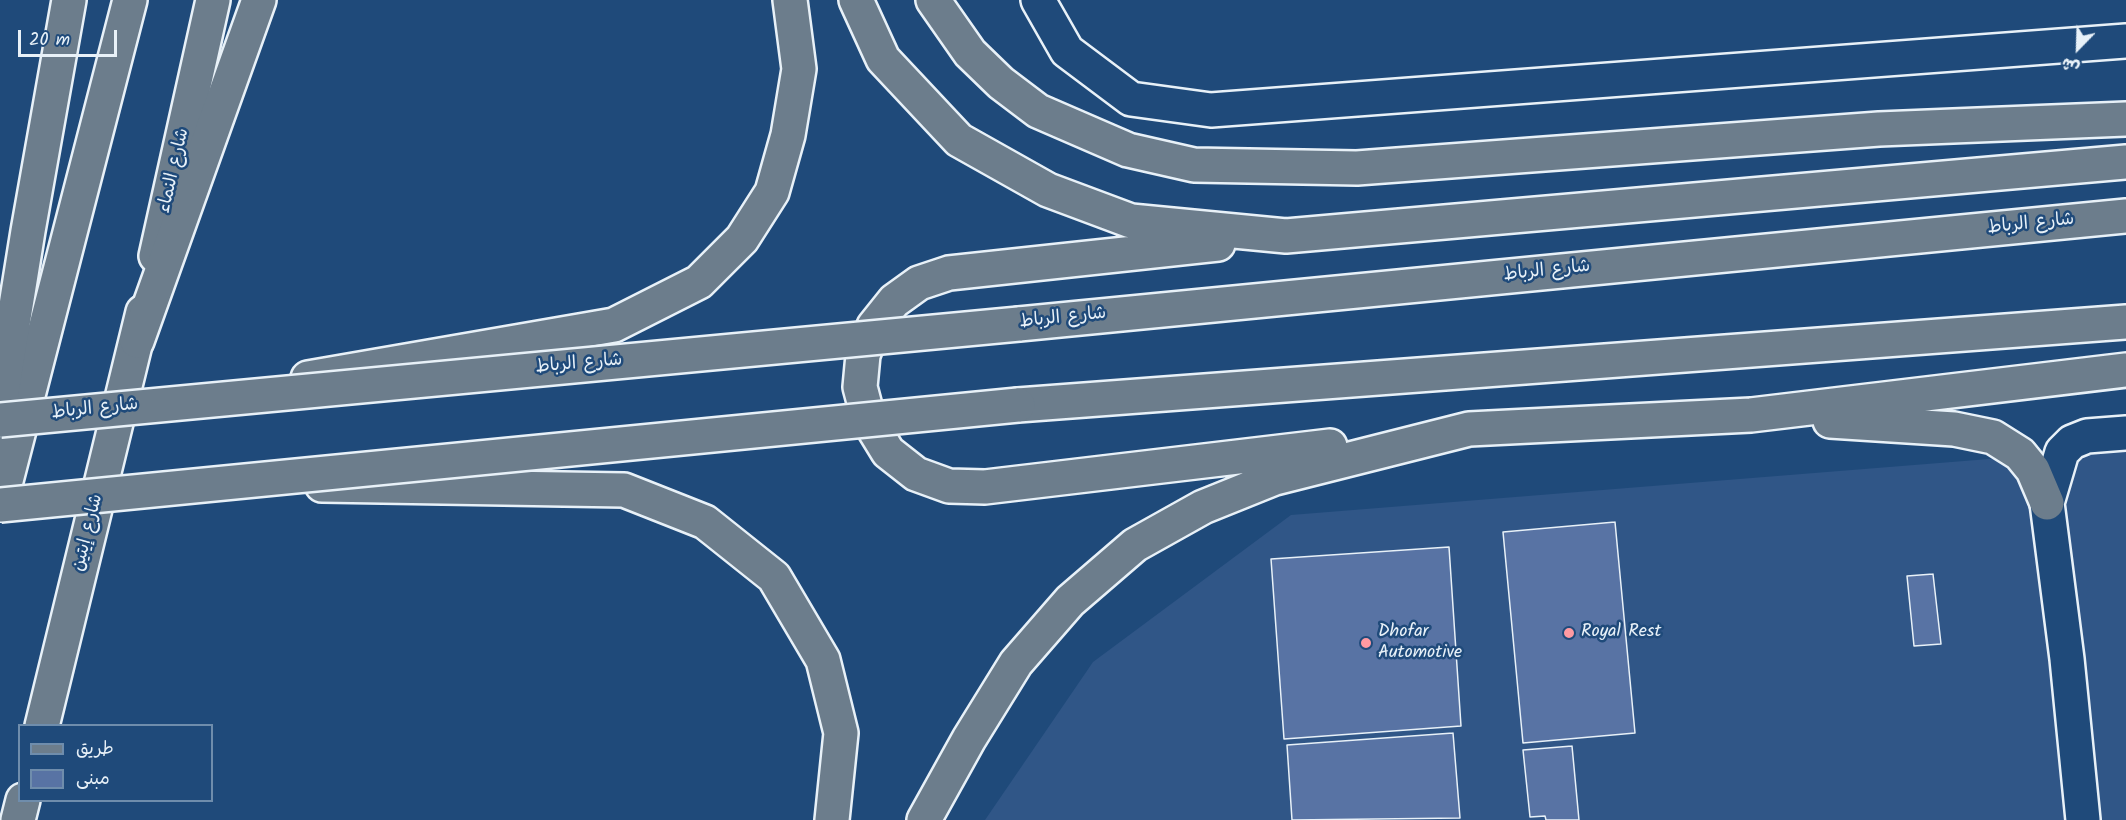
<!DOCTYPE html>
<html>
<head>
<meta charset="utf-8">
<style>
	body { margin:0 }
	#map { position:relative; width:2126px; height:820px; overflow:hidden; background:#1f4a7a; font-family:Kalam,"Playpen Sans Arabic",sans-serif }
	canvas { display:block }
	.legend { position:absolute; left:18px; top:724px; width:195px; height:78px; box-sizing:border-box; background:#1f4a7a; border:2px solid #6f8dac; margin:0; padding:8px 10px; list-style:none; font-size:18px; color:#e8f1f8 }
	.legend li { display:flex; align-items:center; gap:12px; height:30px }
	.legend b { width:30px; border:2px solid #6f8dac }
	.north { position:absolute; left:2048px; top:18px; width:60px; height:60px; -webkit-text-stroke:4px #1f4a7a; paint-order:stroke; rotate:203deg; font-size:16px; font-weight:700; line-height:24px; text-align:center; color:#e8f1f8 }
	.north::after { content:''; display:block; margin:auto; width:21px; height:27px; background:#e8f1f8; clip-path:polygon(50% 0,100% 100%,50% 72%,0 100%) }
	.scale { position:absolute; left:18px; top:30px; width:99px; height:27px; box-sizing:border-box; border:3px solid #e8f1f8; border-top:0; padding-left:8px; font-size:18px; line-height:21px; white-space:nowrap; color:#e8f1f8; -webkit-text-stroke:4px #1f4a7a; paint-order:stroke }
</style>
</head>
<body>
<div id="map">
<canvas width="2126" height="820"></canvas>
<ul class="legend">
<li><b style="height:8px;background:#6c7d8c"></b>طريق</li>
<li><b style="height:16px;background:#5873a4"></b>مبنى</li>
</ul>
<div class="north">ش</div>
<div class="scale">20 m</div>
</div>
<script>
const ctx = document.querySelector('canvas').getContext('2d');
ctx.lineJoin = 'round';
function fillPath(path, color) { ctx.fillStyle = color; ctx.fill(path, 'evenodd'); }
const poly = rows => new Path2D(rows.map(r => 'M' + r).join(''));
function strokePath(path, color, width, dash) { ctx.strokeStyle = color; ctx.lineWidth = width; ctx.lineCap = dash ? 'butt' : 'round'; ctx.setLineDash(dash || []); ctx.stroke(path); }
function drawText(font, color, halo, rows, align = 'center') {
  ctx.font = font + ' Kalam,"Playpen Sans Arabic",sans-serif'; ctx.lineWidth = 5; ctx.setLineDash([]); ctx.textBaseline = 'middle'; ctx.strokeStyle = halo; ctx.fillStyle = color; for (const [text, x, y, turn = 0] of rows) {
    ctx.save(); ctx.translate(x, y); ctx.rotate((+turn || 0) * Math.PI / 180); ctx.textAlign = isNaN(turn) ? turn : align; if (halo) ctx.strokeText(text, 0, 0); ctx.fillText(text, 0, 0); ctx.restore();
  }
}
fillPath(poly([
	[2126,448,2126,820,985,820,1093,662,1291,515]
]), '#305687');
const building = poly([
	[1615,522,1635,733,1523,743,1503,532,1615,522],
	[1449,547,1461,726,1284,739,1271,559,1449,547],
	[1933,574,1941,644,1914,646,1907,576,1933,574],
	[1453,733,1460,818,1292,820,1287,745,1453,733],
	[1572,746,1579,820,1546,820,1545,816,1530,817,1523,750,1572,746]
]);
fillPath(building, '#5873a4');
strokePath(building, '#e8f1f8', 1.5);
const minor = poly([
	[1038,0,1067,51,1131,99,1211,110,2126,41],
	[2083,820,2067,659,2047,503,2062,452,2072,442,2087,436,2126,433]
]);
const major = poly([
	[156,256,213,0],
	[0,504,130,0],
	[42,726,143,312],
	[18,820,23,800]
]);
const highway = poly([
	[856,0,883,59,959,140,1048,190,1131,221,1286,236,2126,162],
	[933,0,970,53,1001,83,1038,111,1128,150,1194,165,1357,168,1879,129,2126,119],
	[1218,244,949,273,919,283,894,301,874,326,863,355,860,387,869,421,888,452,916,474,949,486,985,487,1330,446],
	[1019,324,2126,216],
	[137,341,259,0],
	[308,378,614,325,699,282,742,239,772,192,788,135,799,69,790,0],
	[0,405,28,231,69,0],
	[1018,405,2126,322],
	[1830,421,1954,429,1993,437,2020,454,2033,470,2047,503],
	[322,485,624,490,705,522,774,577,823,660,841,733,832,820],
	[924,820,969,739,1016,663,1070,601,1135,545,1203,507,1275,478,1469,429,1751,415,2126,370]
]);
strokePath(minor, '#e8f1f8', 38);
strokePath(major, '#e8f1f8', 38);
strokePath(highway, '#e8f1f8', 38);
strokePath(minor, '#1f4a7a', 33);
strokePath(major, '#6c7d8c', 33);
strokePath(highway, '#6c7d8c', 33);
const highwayBridge = poly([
	[0,420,1019,324],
	[0,505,1018,405]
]);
strokePath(highwayBridge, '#e8f1f8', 38, []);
strokePath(highwayBridge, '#6c7d8c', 33);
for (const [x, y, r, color] of [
	[1569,633,6,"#ff9aa2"],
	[1366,643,6,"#ff9aa2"]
]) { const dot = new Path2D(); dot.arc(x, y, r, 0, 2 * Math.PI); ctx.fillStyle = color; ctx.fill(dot); strokePath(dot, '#1f4a7a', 2); }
drawText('18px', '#e8f1f8', '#1f4a7a', [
	["شارع النماء",175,171,-77],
	["شارع الرباط",2031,225,-6],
	["شارع الرباط",1547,272,-6],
	["شارع الرباط",1063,319,-6],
	["شارع الرباط",579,365,-5],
	["شارع الرباط",95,410,-6],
	["شارع إيتين",89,533,-76]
]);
drawText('18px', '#e8f1f8', '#1f4a7a', [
	["Dhofar",1378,633],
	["Automotive",1378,654],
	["Royal Rest",1581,633]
], 'left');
</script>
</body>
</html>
